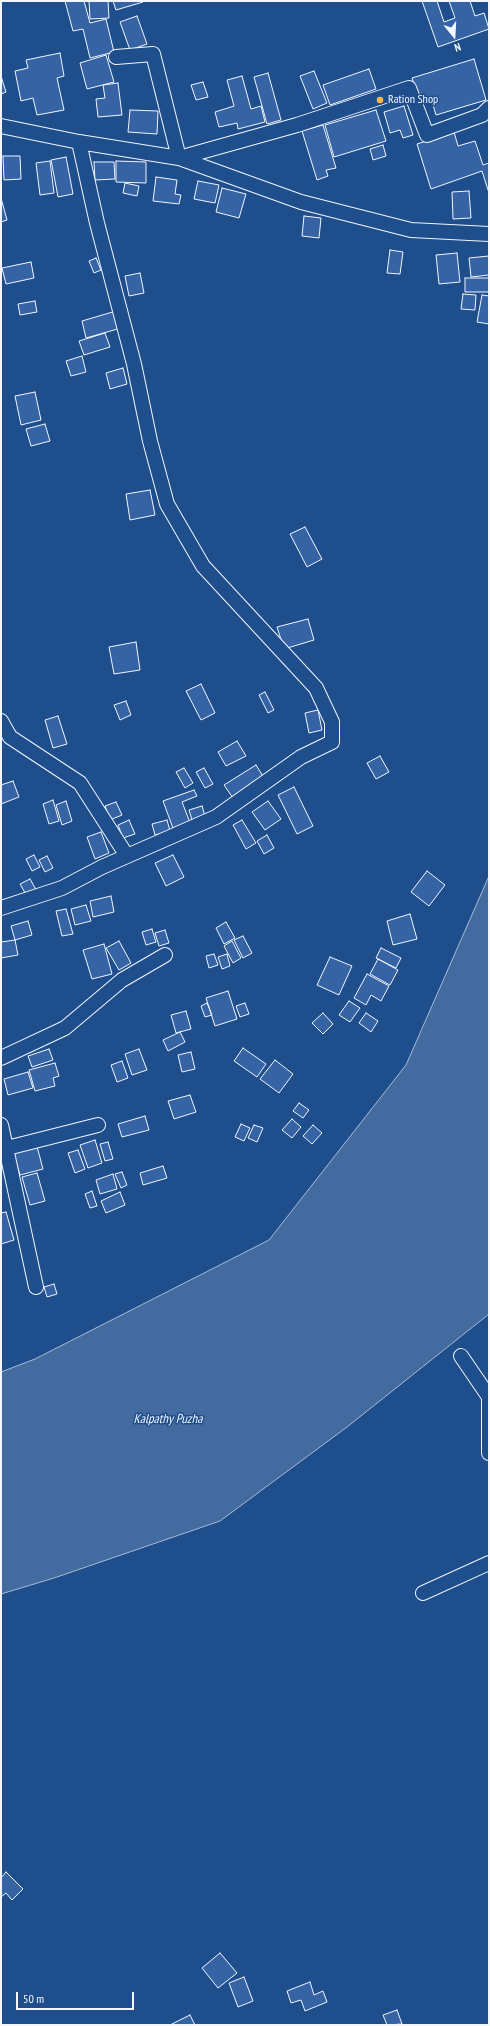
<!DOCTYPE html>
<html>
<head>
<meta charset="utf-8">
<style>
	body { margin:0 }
	#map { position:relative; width:490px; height:2026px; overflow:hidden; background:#1f4e8c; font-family:"PT Sans Narrow",sans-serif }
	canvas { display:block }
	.frame { position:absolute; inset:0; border:2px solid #f2f6ff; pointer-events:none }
	.north { position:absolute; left:434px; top:16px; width:40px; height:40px; -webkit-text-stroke:3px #1f4e8c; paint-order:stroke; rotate:162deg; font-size:11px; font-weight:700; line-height:16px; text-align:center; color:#f2f6ff }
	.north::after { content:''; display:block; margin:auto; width:14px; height:18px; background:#f2f6ff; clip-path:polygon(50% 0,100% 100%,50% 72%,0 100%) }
	.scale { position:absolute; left:16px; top:1992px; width:118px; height:18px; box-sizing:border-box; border:2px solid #f2f6ff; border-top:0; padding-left:5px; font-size:12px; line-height:14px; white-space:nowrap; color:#f2f6ff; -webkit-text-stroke:3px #1f4e8c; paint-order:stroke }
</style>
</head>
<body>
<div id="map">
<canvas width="490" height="2026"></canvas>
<div class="frame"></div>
<div class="north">N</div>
<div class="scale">50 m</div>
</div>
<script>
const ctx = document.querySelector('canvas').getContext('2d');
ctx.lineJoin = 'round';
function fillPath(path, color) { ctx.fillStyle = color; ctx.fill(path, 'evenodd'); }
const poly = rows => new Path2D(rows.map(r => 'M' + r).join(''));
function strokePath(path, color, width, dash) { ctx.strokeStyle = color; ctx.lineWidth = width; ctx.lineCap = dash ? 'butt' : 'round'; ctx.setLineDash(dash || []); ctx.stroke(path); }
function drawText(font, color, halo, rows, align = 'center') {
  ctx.font = font + ' "PT Sans Narrow",sans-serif'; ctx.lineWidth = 3; ctx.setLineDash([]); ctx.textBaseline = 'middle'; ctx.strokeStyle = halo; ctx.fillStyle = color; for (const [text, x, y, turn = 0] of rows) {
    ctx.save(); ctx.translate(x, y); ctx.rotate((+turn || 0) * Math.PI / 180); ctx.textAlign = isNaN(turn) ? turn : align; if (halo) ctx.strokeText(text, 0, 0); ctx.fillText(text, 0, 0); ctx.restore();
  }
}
const water = poly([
	[489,876,489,1314,347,1427,220,1521,54,1578,1,1594,1,1372,35,1359,269,1240,406,1065,489,876]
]);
fillPath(water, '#446ba0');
strokePath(water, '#a8bbd7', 1);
const building = poly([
	[65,1,84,1,90,23,106,19,114,52,90,58,83,29,73,31,65,1],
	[89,1,108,1,109,18,90,19,89,1],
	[113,1,143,1,143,2,116,10,113,1],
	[422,1,437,1,444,22,455,18,449,1,470,1,475,16,484,13,489,29,438,47,422,1],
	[137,16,147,44,130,50,120,22,137,16],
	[60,53,64,76,57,78,64,110,37,115,33,98,21,101,15,71,28,68,26,60,60,53],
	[106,55,114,82,87,89,80,63,106,55],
	[474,59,486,100,436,115,431,98,420,102,412,78,474,59],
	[369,69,376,89,330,105,323,85,369,69],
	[314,71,327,103,313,109,300,76,314,71],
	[268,73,281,120,267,124,254,77,268,73],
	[1,76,6,92,1,94,1,76],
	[242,76,251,109,261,106,265,122,238,129,237,123,219,127,215,112,234,106,227,80,242,76],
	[203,82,208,97,196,100,191,85,203,82],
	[118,83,122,115,98,117,96,99,105,98,103,85,118,83],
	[404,106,413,135,403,138,400,130,390,133,384,112,404,106],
	[130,110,158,111,157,134,128,132,130,110],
	[376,110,386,141,334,157,325,125,376,110],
	[323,125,336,168,326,170,328,176,317,180,302,131,323,125],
	[454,132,458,146,475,141,483,165,489,163,489,193,482,171,431,189,417,144,454,132],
	[383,145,386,156,373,160,370,149,383,145],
	[3,156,20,156,21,179,4,180,3,156],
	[66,157,73,194,58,197,51,160,66,157],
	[50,161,54,193,40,195,36,163,50,161],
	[116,161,146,162,146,183,116,182,116,161],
	[94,162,114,162,115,179,95,180,94,162],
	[156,177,177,180,175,194,181,195,179,204,153,201,156,177],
	[198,181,219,185,215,203,194,199,198,181],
	[125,183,139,186,137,196,123,193,125,183],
	[222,188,246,194,239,218,216,212,222,188],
	[469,191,471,218,453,219,452,192,469,191],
	[1,198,7,220,1,222,1,198],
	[304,216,321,218,319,238,302,236,304,216],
	[390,250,403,252,400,274,387,273,390,250],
	[457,253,460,282,439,284,436,255,457,253],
	[489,256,489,275,471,277,469,258,489,256],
	[96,258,101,270,94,273,89,261,96,258],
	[31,262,34,278,6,284,2,268,31,262],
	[140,273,144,293,129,296,125,276,140,273],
	[465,278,489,278,489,292,465,292,465,278],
	[463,294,476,295,475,310,461,309,463,294],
	[482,295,489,296,489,324,477,322,482,295],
	[35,301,37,312,20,315,18,304,35,301],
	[116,311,121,328,86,338,82,321,116,311],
	[105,333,110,347,84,355,79,341,105,333],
	[82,356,86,372,71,376,66,361,82,356],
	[123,368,127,384,110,389,106,373,123,368],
	[35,392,41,420,21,425,15,396,35,392],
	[45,424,50,441,31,446,26,429,45,424],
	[150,490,155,515,130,520,126,494,150,490],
	[305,527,322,559,307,567,290,534,305,527],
	[308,619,314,640,284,649,277,627,308,619],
	[136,642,140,670,114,674,109,647,136,642],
	[201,684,215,713,201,720,186,691,201,684],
	[265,692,274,710,268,713,259,695,265,692],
	[126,701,131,715,120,720,114,705,126,701],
	[318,710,322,730,309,733,305,713,318,710],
	[58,716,67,744,53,748,45,720,58,716],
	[237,741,246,756,226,766,218,752,237,741],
	[380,756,389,772,376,779,367,763,380,756],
	[256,765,264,778,235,801,224,785,256,765],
	[184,768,193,783,185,788,176,772,184,768],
	[204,768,213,784,205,788,196,772,204,768],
	[13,781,19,797,1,804,1,785,13,781],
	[294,787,313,826,297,834,278,795,294,787],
	[194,790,197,796,182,802,191,825,174,831,163,801,194,790],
	[53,800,59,821,49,824,43,804,53,800],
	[66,801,72,821,62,825,56,805,66,801],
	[268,801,281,819,265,830,252,812,268,801],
	[116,802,122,815,110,820,105,806,116,802],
	[202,806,205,816,192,820,189,810,202,806],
	[129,820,135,834,123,838,118,825,129,820],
	[167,820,170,831,155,835,152,824,167,820],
	[242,820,256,843,246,849,233,825,242,820],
	[101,832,109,853,95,859,87,837,101,832],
	[267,835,274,848,264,854,257,841,267,835],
	[34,855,40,867,32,871,26,859,34,855],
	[173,855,184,877,166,886,155,863,173,855],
	[47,856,53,868,45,872,39,860,47,856],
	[427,871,445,885,429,906,411,892,427,871],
	[30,879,38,893,28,898,20,884,30,879],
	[111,896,114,912,93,917,90,901,111,896],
	[86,905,91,921,75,925,71,909,86,905],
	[66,909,73,934,62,936,56,911,66,909],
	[410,914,417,939,393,945,387,921,410,914],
	[28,921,32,935,15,940,11,926,28,921],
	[226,922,235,938,224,944,216,928,226,922],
	[152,929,156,942,146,945,142,932,152,929],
	[165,930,169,943,159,946,155,933,165,930],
	[243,936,252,953,243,958,234,940,243,936],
	[15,940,18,955,1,958,1,942,15,940],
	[119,941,131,963,119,970,106,948,119,941],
	[232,941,241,958,233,963,224,946,232,941],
	[104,944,112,974,92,979,83,950,104,944],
	[381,948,401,958,396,968,376,958,381,948],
	[214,954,218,965,209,968,206,956,214,954],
	[227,954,230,966,222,969,218,957,227,954],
	[330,957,352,966,339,995,317,985,330,957],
	[378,959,398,970,390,985,370,974,378,959],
	[367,974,389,986,381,1001,371,995,366,1005,354,998,367,974],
	[228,991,237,1019,215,1026,206,998,228,991],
	[349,1001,360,1008,350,1022,339,1015,349,1001],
	[207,1003,212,1015,205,1017,201,1006,207,1003],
	[245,1003,249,1014,240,1017,236,1006,245,1003],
	[186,1011,191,1029,176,1033,171,1015,186,1011],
	[323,1013,333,1024,323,1034,312,1023,323,1013],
	[366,1013,378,1021,371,1032,359,1023,366,1013],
	[180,1032,185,1042,168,1051,163,1040,180,1032],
	[243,1048,266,1064,257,1077,234,1061,243,1048],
	[49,1049,53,1060,32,1067,28,1056,49,1049],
	[139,1049,147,1070,132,1075,125,1054,139,1049],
	[191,1052,195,1069,182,1072,178,1055,191,1052],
	[275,1060,293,1074,279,1093,260,1079,275,1060],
	[122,1061,128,1078,117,1082,111,1065,122,1061],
	[55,1063,59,1076,53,1078,55,1086,35,1091,29,1070,55,1063],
	[28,1072,33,1088,8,1095,4,1079,28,1072],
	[190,1095,196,1112,174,1119,168,1101,190,1095],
	[299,1103,309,1110,303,1118,293,1111,299,1103],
	[145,1116,149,1130,122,1137,118,1124,145,1116],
	[292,1119,301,1127,292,1138,282,1130,292,1119],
	[241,1124,250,1128,244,1141,235,1137,241,1124],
	[254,1125,263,1128,257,1142,248,1138,254,1125],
	[313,1125,322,1133,312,1144,303,1136,313,1125],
	[35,1139,43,1169,20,1175,11,1145,35,1139],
	[95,1140,102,1163,88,1168,80,1145,95,1140],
	[108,1142,113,1159,105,1161,100,1144,108,1142],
	[78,1150,85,1169,75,1173,68,1153,78,1150],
	[163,1166,167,1178,143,1185,140,1173,163,1166],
	[122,1172,127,1185,121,1188,115,1174,122,1172],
	[37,1173,45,1201,30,1205,22,1177,37,1173],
	[113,1174,117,1189,100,1194,96,1180,113,1174],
	[92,1191,97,1206,90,1208,85,1194,92,1191],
	[120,1192,125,1205,106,1213,101,1201,120,1192],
	[6,1212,14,1240,1,1244,1,1213,6,1212],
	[54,1284,57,1294,47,1297,44,1287,54,1284],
	[6,1872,23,1889,12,1900,6,1893,1,1897,1,1878,6,1872],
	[220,1953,237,1973,218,1988,202,1968,220,1953],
	[244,1977,253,2001,238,2007,229,1983,244,1977],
	[310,1982,314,1995,323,1991,327,2002,305,2011,301,2000,291,2003,287,1991,310,1982],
	[397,2010,402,2024,387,2025,383,2015,397,2010],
	[190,2015,195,2025,170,2025,190,2015]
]);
fillPath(building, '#3563a3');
strokePath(building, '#f2f6ff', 1);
const minor = poly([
	[116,57,153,54,179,158,301,202,411,230,489,234],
	[1,126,79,142,179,158,297,125,409,88,427,135,482,115,489,108],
	[1,721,10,737,80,783,127,856],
	[1,908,62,888,102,867,216,817,301,757,332,742,332,722,316,688,203,566,167,504,150,441,134,364,97,223,79,142],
	[1,1058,65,1028,122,980,165,955],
	[1,1125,36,1287],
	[7,1148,98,1125],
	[461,1356,489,1397,489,1453],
	[423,1593,489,1563]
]);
strokePath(minor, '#f2f6ff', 16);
strokePath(minor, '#1f4e8c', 14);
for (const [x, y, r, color] of [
	[380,100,4,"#ffb74d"]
]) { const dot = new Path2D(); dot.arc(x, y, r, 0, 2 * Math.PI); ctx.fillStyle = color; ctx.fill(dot); strokePath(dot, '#1f4e8c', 1.5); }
drawText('12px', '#f2f6ff', '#1f4e8c', [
	["Ration Shop",388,100]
], 'left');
drawText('italic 13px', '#f2f6ff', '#1f4e8c', [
	["Kalpathy Puzha",168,1419]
]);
</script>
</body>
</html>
